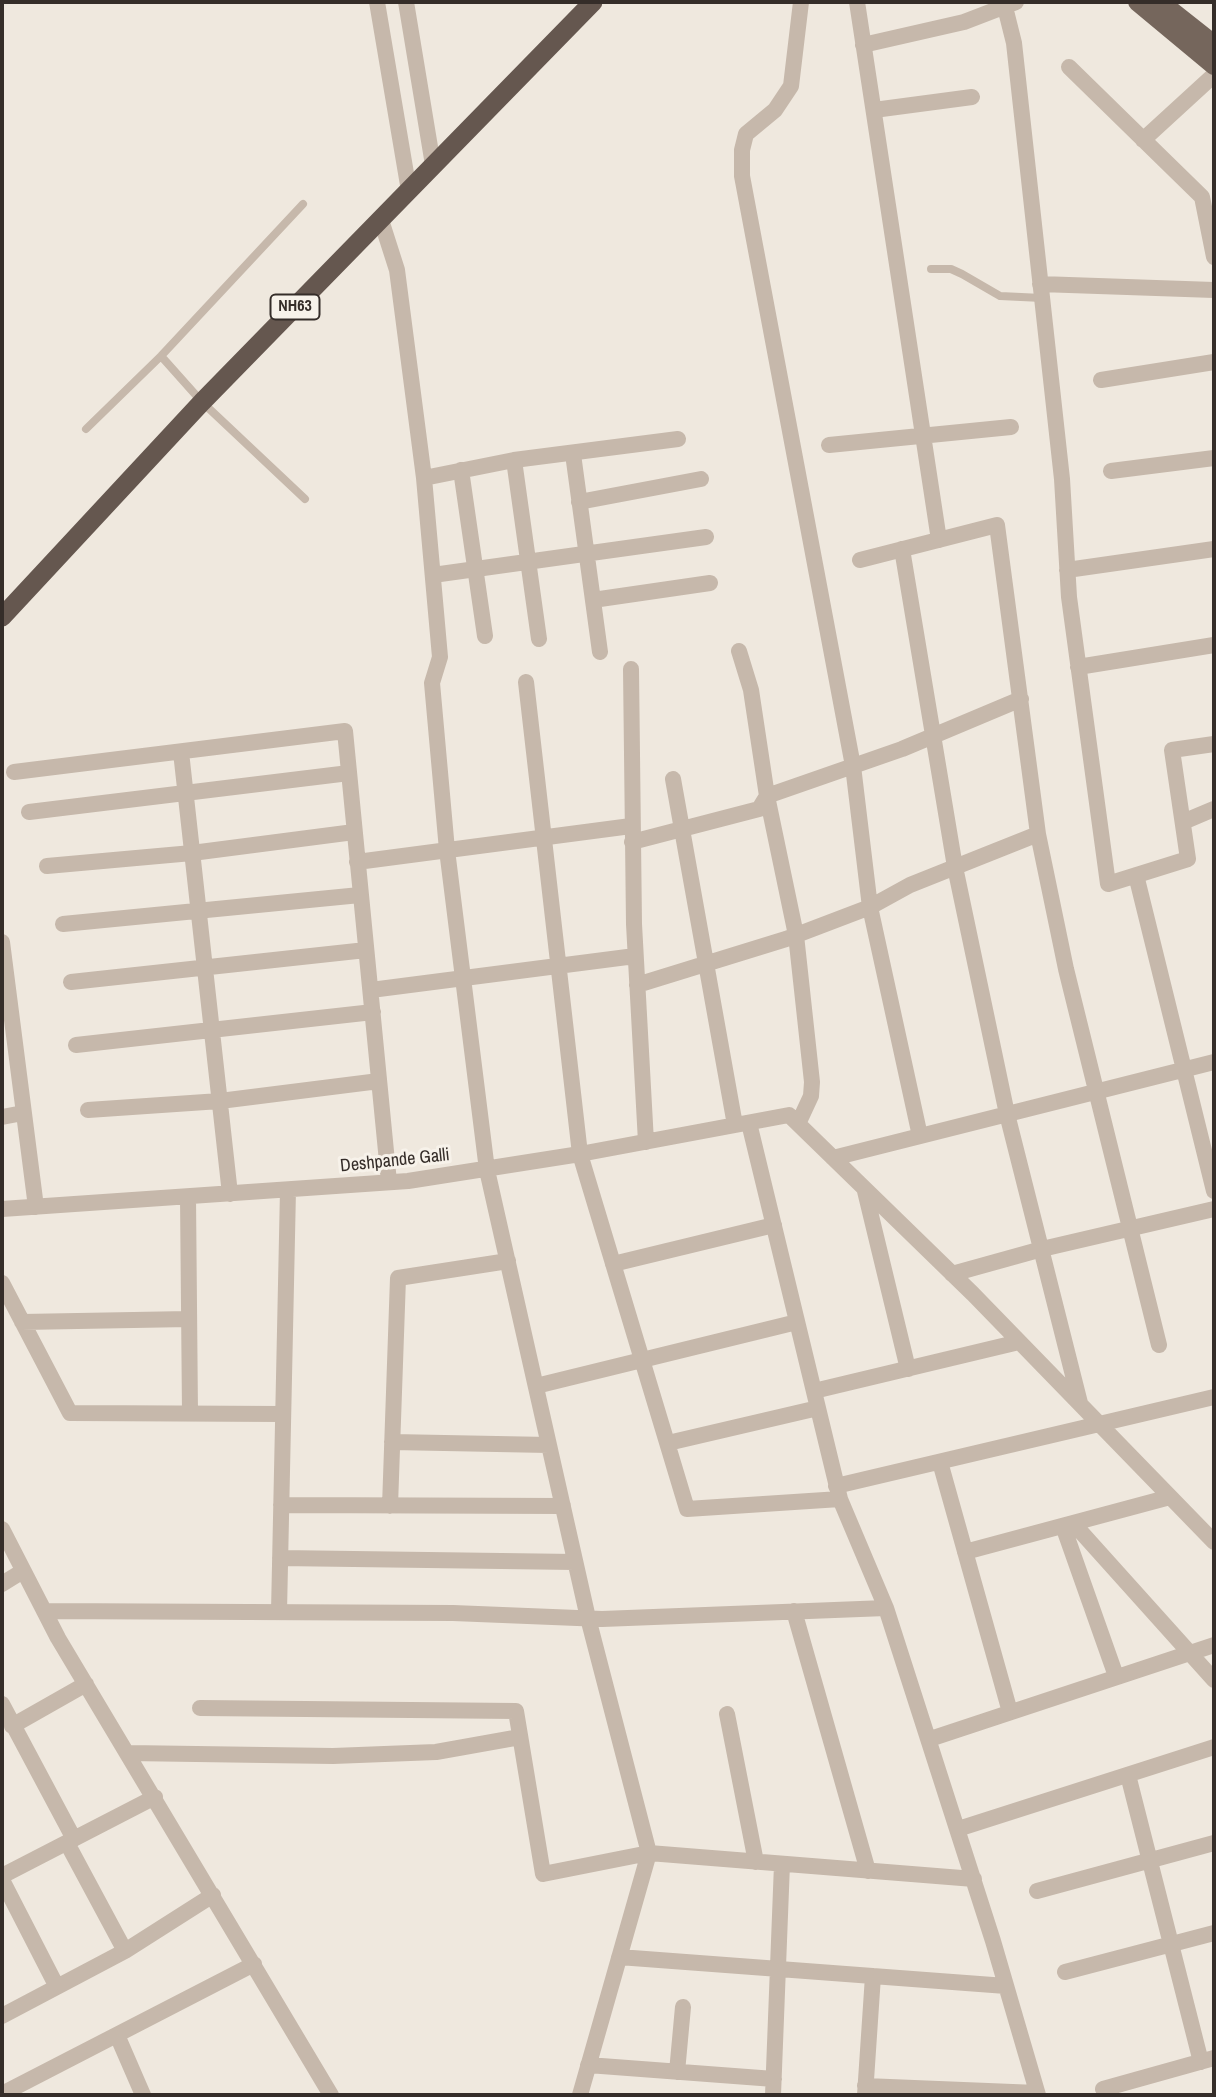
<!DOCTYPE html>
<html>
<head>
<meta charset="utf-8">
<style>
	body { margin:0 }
	#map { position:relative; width:1216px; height:2097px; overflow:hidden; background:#efe8de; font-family:"Archivo Narrow",sans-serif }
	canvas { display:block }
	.frame { position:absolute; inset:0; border:4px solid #352d29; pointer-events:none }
</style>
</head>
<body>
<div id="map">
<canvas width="1216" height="2097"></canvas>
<div class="frame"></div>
</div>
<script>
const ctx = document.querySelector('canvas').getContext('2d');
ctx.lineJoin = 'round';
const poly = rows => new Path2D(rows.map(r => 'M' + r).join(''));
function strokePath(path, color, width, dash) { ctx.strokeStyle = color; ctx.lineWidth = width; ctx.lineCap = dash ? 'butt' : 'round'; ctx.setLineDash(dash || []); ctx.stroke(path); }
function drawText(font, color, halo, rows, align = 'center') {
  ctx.font = font + ' "Archivo Narrow",sans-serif'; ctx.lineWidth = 6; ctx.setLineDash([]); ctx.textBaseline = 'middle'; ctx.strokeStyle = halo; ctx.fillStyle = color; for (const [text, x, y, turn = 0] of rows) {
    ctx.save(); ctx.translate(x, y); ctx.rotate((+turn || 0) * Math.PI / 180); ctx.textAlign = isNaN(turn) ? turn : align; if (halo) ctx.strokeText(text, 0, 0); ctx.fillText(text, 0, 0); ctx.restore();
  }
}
strokePath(poly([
	[931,269,951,269,962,274,1000,296,1042,298],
	[161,356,202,402,305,499],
	[86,429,161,356,303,204]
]), '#c6b8ab', 8);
strokePath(poly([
	[377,2,409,191],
	[406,2,433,165],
	[801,2,791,86,775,110,746,134,742,150,742,176,853,766,870,907,920,1136],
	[857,2,939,540],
	[1005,7,1014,43,1062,479,1069,597,1108,884,1188,859,1172,750,1214,744],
	[863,45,964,22,1016,2],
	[1069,67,1202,197,1214,257],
	[874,110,972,97],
	[1143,140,1214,75],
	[381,220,397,270,424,478,440,657,432,683,447,850,487,1170,588,1618,649,1853,580,2095],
	[1040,284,1214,290],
	[1101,380,1214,362],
	[829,445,1011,427],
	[573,454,600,652],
	[514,460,539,639],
	[461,470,485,636],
	[1111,471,1214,458],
	[424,478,514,460,678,439],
	[579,502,701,479],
	[902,549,955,867,1007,1114,1080,1403],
	[860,560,997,525,1038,834,1066,969,1159,1345],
	[1067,570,1214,549],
	[433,575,706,537],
	[593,600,710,583],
	[739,651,751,690,767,796,796,935,812,1082,811,1096,798,1124],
	[1078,667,1214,645],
	[631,669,634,924,646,1142],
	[526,682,580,1154,687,1509,840,1499],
	[181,752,230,1194],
	[14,772,345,731,389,1182],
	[673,779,735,1125],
	[29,812,349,773],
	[1183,822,1214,809],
	[632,842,759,809,767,796,902,749,1021,699],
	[357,862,631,826],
	[47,866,192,853,354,832],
	[1136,875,1214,1191],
	[63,924,360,895],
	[2,942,36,1207],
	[71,982,366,950],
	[637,985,786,939,870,907,910,885,1038,834],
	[371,990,635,956],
	[76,1045,373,1012],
	[88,1110,220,1101,379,1081],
	[2,1117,23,1113],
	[749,1123,840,1499,886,1608],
	[833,1158,1214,1062],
	[865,1191,908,1369],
	[188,1197,190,1413],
	[2,1209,408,1181,580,1154,789,1115,973,1294,1214,1542],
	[613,1264,774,1225],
	[952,1274,1042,1249,1214,1209],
	[2,1283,70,1413,283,1414],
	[22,1322,189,1319],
	[536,1386,797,1322],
	[814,1391,1019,1342],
	[392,1442,549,1445],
	[668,1443,818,1408],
	[940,1462,1010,1712],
	[836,1486,1214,1397],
	[281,1505,563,1506],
	[390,1506,398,1278,508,1261],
	[1073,1523,1214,1680],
	[1063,1526,1116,1676],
	[2,1529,58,1638,331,2095],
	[965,1552,1170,1497],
	[280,1558,575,1562],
	[2,1584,23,1571],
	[44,1611,453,1613,602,1619,886,1608,993,1941,1038,2095],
	[794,1611,868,1871],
	[279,1612,288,1190],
	[2,1704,74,1839],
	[200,1708,516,1711,543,1874,649,1853,974,1879],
	[727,1714,756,1862],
	[12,1726,86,1684],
	[930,1739,1214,1645],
	[128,1753,333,1756,436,1752,520,1737],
	[1128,1775,1201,2062],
	[958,1829,1214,1747],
	[67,1843,125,1951],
	[2,1876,155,1797],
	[2,1880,57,1987],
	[1037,1891,1214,1843],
	[619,1957,1006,1986],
	[1065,1972,1214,1933],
	[2,2016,125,1951,213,1895],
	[117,2035,143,2095],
	[588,2065,774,2079],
	[677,2072,683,2007],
	[865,2086,1037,2093],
	[1103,2089,1214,2058],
	[2,2094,254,1964],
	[773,2095,782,1864],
	[865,2095,873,1976]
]), '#c6b8ab', 16);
strokePath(poly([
	[1137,2,1214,66],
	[1161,2,1214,44]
]), '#75665c', 18);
strokePath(poly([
	[2,617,202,402,593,2]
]), '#65574f', 19);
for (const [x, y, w] of [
	[295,307,49]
]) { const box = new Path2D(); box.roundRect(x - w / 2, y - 12.5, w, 25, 5); ctx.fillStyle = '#f7f2ea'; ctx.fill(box); strokePath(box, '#352d29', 2); }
drawText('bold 16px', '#352d29', null, [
	["NH63",295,307]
]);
drawText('18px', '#352d29', '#f7f2ea', [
	["Deshpande Galli",395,1161,-6]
]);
</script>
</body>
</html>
